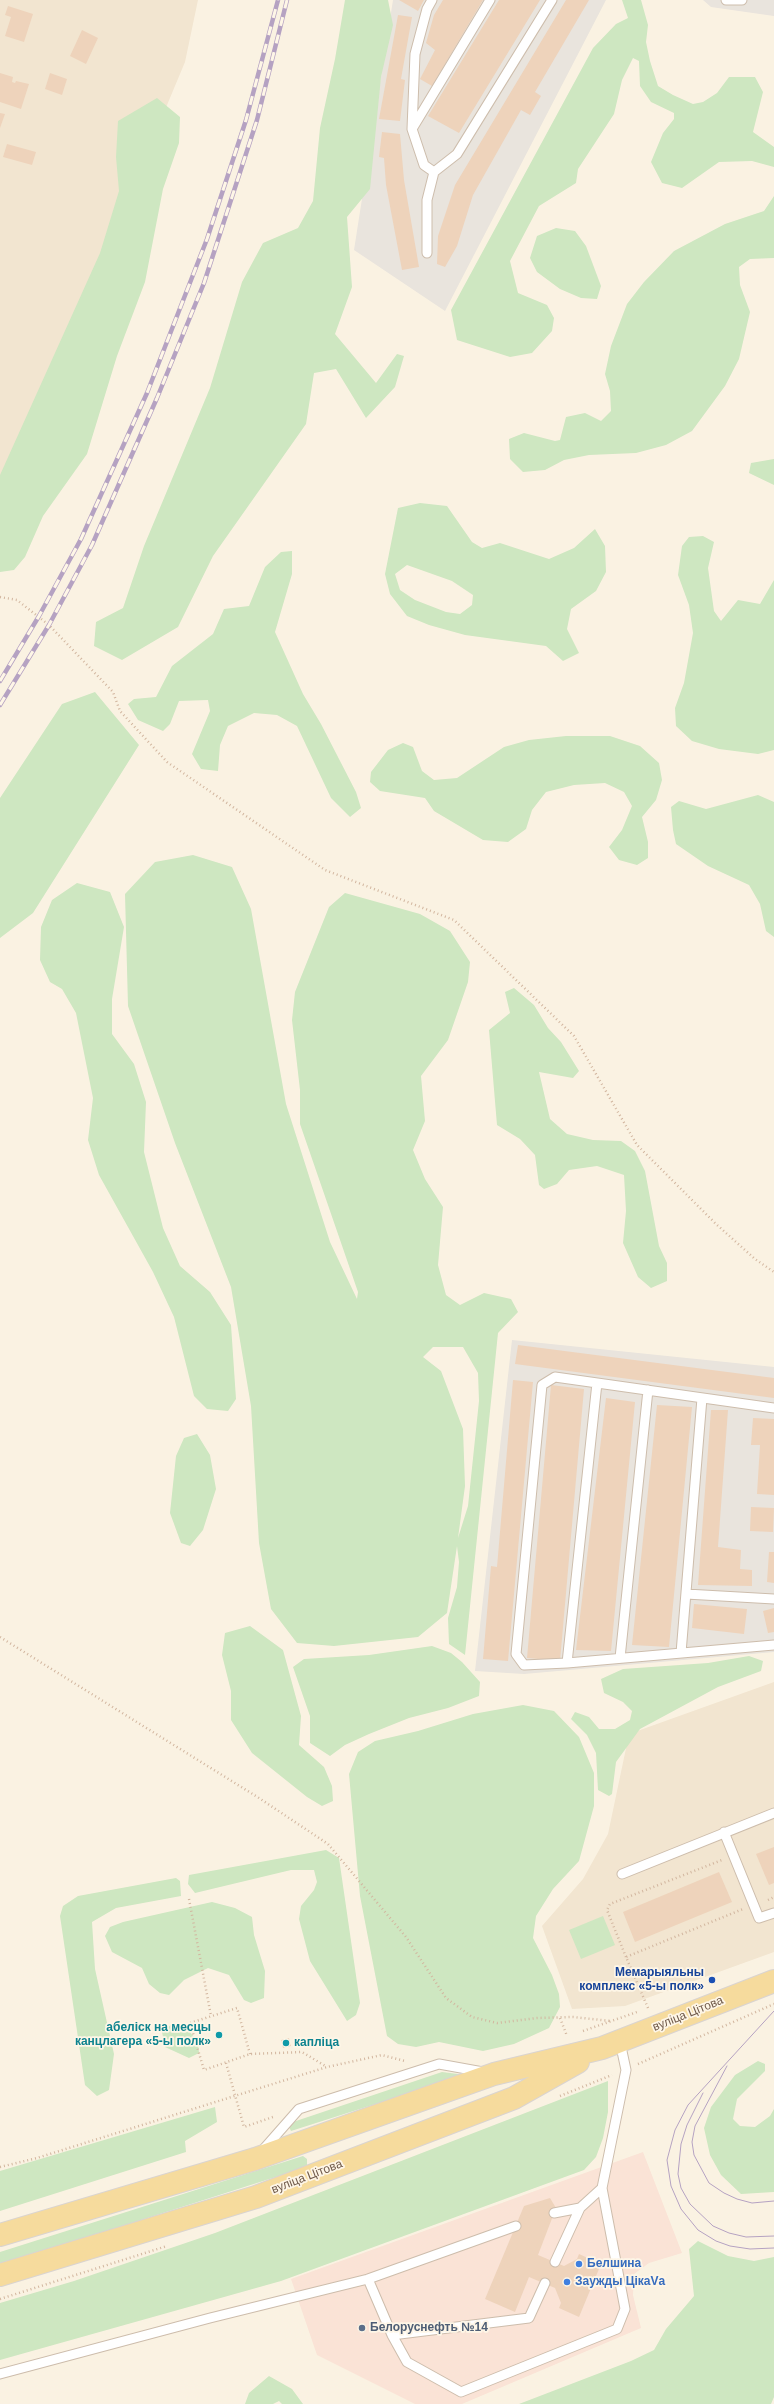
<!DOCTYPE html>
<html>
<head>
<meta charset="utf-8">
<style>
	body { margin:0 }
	canvas { display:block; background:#faf2e2 }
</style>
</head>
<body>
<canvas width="774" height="2404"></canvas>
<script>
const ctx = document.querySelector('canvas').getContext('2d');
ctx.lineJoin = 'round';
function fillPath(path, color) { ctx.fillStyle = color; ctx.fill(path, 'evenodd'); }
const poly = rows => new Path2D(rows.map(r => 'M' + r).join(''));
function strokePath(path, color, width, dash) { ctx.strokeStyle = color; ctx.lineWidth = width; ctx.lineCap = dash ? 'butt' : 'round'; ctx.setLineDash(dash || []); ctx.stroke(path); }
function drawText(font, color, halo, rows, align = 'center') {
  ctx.font = font + ' Helvetica,sans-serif'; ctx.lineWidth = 3.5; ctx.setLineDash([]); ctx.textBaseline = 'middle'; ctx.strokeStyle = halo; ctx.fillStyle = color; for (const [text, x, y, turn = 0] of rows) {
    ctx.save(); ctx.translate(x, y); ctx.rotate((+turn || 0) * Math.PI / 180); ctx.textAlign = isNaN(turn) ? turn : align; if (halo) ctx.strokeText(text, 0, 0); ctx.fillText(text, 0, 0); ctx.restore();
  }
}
fillPath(poly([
	[0,0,198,0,185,62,0,505],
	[774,1682,774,1952,625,2006,572,2009,542,1926,583,1879,608,1834,629,1734]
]), '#f2e5d0');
fillPath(poly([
	[643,2152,682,2253,649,2263,634,2274,633,2295,641,2328,462,2404,415,2404,317,2355,291,2279]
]), '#fae3d6');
fillPath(poly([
	[393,0,606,0,445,311,354,250],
	[703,0,774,0,774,16,711,7],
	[512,1340,774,1367,774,1652,524,1674,475,1671]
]), '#e9e4dd');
fillPath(poly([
	[345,0,388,0,393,25,381,77,370,189,347,217,352,287,335,334,376,383,397,354,404,356,395,387,366,418,336,369,314,373,306,424,213,556,178,627,122,660,94,646,96,622,123,608,144,546,210,388,242,282,263,243,298,228,313,201,320,128,335,59],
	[622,0,641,0,648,25,646,42,650,61,658,86,673,95,693,104,703,102,717,93,729,77,755,77,763,92,753,132,774,147,774,167,752,161,719,162,682,188,662,183,651,162,663,133,674,119,674,113,651,102,640,86,639,61,633,58,622,80,614,114,578,169,576,183,539,206,510,261,518,293,547,305,554,318,552,331,532,353,510,357,457,340,451,310,593,48,616,24,628,18],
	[157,98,180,117,179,143,163,189,145,282,117,356,87,454,43,516,25,557,14,570,0,572,0,475,100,253,119,191,116,157,118,121],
	[774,196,774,258,750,259,739,267,740,285,750,312,739,359,725,386,692,431,666,445,636,453,589,455,564,460,545,470,523,472,510,459,509,439,524,433,555,441,560,440,566,417,585,413,601,421,611,411,610,391,605,374,611,346,627,304,644,282,674,251,725,224,764,211],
	[556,228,575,231,586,246,601,286,597,299,581,298,560,289,537,272,530,258,537,236],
	[774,459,774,485,749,473,751,463],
	[420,503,447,506,472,542,482,548,500,543,549,559,574,548,595,529,605,546,606,572,596,591,571,609,567,629,579,653,563,661,546,646,465,635,429,625,407,616,390,594,385,574,398,508],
	[407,565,452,581,473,595,472,605,460,614,446,612,415,600,400,590,395,574],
	[703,536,714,542,708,568,714,611,721,621,738,600,760,604,774,580,774,750,758,754,719,749,692,741,676,726,675,708,684,683,693,633,689,605,678,575,682,546,689,537],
	[292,551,292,574,275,632,303,694,321,724,356,792,361,808,350,817,331,798,297,726,277,715,254,713,228,726,220,745,218,771,201,769,192,754,210,711,208,700,179,701,170,724,163,731,138,720,128,704,134,699,156,697,172,666,213,634,224,609,249,606,265,567,281,552],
	[95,692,139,745,33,913,0,938,0,798,62,704],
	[566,736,610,736,640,746,659,763,662,780,656,800,642,817,648,842,648,858,637,865,619,860,609,847,622,830,632,806,624,792,605,783,574,785,546,792,532,810,526,829,508,842,483,840,434,811,425,798,380,791,370,782,371,772,388,750,403,743,413,747,422,771,434,780,457,778,504,747,529,740],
	[758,795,774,802,774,937,766,931,760,904,749,885,708,866,676,844,673,830,671,807,679,801,706,809],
	[193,855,232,867,251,909,286,1104,330,1242,357,1299,358,1292,300,1124,300,1090,292,1020,295,992,329,907,345,893,420,914,450,931,470,962,468,982,448,1040,421,1076,425,1121,413,1150,425,1179,443,1207,438,1265,446,1295,460,1305,484,1293,511,1299,518,1312,498,1333,465,1655,449,1644,448,1618,457,1587,459,1562,457,1546,447,1613,418,1637,334,1646,297,1643,271,1609,259,1543,251,1406,231,1287,175,1143,128,1006,125,894,155,862],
	[433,1347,463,1347,478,1373,479,1401,468,1506,458,1538,465,1486,463,1429,441,1371,423,1357],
	[77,883,110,892,124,927,112,999,112,1034,134,1064,146,1102,144,1152,163,1228,180,1266,210,1292,231,1325,236,1399,228,1411,207,1409,194,1396,174,1317,153,1272,99,1175,88,1140,93,1098,76,1013,62,989,50,982,40,960,41,927,52,900],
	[514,988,534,1005,548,1028,561,1042,579,1071,573,1078,539,1072,550,1119,567,1134,593,1140,621,1141,635,1151,645,1171,659,1246,667,1263,667,1281,651,1288,638,1277,623,1243,626,1211,624,1175,597,1166,569,1170,557,1184,544,1189,539,1185,535,1155,520,1139,497,1125,489,1030,510,1013,505,992],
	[197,1434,210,1455,216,1489,203,1530,190,1546,181,1543,170,1513,176,1456,184,1438],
	[250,1626,283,1650,301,1716,299,1745,324,1767,332,1786,333,1801,322,1806,307,1797,252,1753,231,1720,231,1691,222,1655,225,1633],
	[432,1646,451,1653,462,1662,480,1682,479,1696,448,1708,409,1718,369,1734,345,1745,330,1756,310,1743,310,1716,293,1667,304,1659,369,1655],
	[749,1656,763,1661,761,1671,718,1687,640,1729,616,1762,612,1794,609,1796,598,1790,596,1753,587,1735,571,1719,575,1712,589,1717,599,1729,615,1729,630,1720,632,1711,623,1702,604,1693,601,1679,623,1669,708,1663],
	[523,1705,554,1711,579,1737,594,1773,594,1806,579,1861,553,1889,536,1916,533,1938,552,1975,559,1994,560,2007,549,2028,514,2044,483,2051,439,2042,416,2047,398,2044,387,2036,360,1896,349,1774,358,1752,375,1741,418,1731,473,1714],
	[326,1850,339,1858,360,2003,356,2015,347,2021,310,1961,299,1919,301,1906,314,1890,317,1882,314,1870,291,1870,195,1893,188,1884,189,1875],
	[176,1878,180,1881,181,1896,116,1908,92,1922,95,1969,114,2054,109,2090,97,2096,85,2085,60,1916,63,1906,78,1896],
	[212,1902,235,1908,252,1917,254,1935,265,1971,264,1998,251,2003,244,2000,229,1975,208,1968,184,1980,169,1995,160,1993,149,1984,142,1968,112,1952,105,1936,110,1927,123,1922],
	[603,1916,615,1945,581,1959,569,1930],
	[172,2024,186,2027,198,2042,199,2053,189,2058,165,2047,162,2032],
	[758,2061,765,2064,765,2071,737,2099,733,2119,740,2126,755,2127,770,2116,774,2109,774,2192,741,2194,721,2175,710,2155,704,2128,711,2107,735,2075],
	[442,2072,458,2074,460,2077,291,2131,289,2127,293,2122],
	[608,2081,608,2112,603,2138,596,2157,584,2170,281,2281,0,2360,0,2303,74,2281,215,2233],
	[215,2107,217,2122,185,2141,186,2152,0,2211,0,2171],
	[303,2156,307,2159,307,2167,0,2265,0,2252],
	[698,2241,728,2256,754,2261,774,2257,774,2397,771,2404,519,2404,631,2361,654,2350,666,2329,694,2296,689,2249],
	[269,2376,292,2389,303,2404,282,2404,279,2401,273,2404,245,2404,249,2393]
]), '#cee7c1');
fillPath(poly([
	[399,0,424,0,418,11],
	[443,0,483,0,432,86,420,79,435,50,426,43,434,15],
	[499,0,540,0,459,133,428,116],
	[566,0,589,0,535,92,541,96,530,115,521,110,473,195,457,246,445,267,437,264,438,236,455,185],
	[8,6,33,14,24,42,5,36,11,17,5,15],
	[398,15,412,17,401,79,405,80,400,121,379,119],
	[82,30,98,38,86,64,70,56],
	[0,73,13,77,12,82,15,83,16,81,29,84,21,109,0,102],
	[50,73,67,79,62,95,45,89],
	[0,113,5,114,0,128],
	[382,132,400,134,404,180,419,267,402,270,386,185,384,158,379,157],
	[7,144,36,152,32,165,3,157],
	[518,1345,774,1378,774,1398,515,1364],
	[513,1380,533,1382,508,1661,483,1659,491,1566,497,1567],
	[551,1385,584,1389,560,1661,527,1658],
	[606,1398,635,1402,611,1651,576,1650],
	[657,1405,692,1407,669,1647,632,1645],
	[711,1410,728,1410,718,1547,741,1550,740,1569,752,1570,752,1586,698,1585],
	[753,1418,774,1419,774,1495,757,1494,760,1445,751,1445],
	[751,1507,774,1508,773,1532,750,1531],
	[769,1552,774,1552,774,1583,767,1582],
	[694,1604,747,1609,744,1634,692,1628],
	[774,1608,774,1632,768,1633,763,1611],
	[774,1847,774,1883,769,1885,756,1854],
	[719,1872,732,1902,635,1942,623,1912],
	[289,2038,291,2046,283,2048,281,2040],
	[550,2198,556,2208,538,2255,564,2266,577,2259,579,2254,601,2264,579,2317,559,2308,561,2303,555,2288,529,2277,515,2312,485,2299,524,2206]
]), '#eed3bb');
const service = poly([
	[432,0,427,9,415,54,412,129,424,165,434,172,457,154,552,0],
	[726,0,742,0],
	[412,129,490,0],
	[427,253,427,200,434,172],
	[774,1408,555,1377,542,1385,516,1654,524,1665,567,1663,774,1645],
	[686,1594,774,1599],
	[681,1653,702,1398],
	[620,1658,648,1390],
	[567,1663,597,1383],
	[724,1832,759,1918,774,1913],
	[622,1874,774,1813],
	[262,2151,299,2109,439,2064,483,2072],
	[554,2213,580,2208,602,2188,626,2070,620,2042],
	[555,2262,580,2208],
	[368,2279,392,2335,529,2318,545,2283],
	[392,2335,407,2362,461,2392,617,2329,625,2309,602,2188],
	[0,2374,210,2318,368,2279,516,2226]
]);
const primary = poly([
	[0,2235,255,2159,494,2074,602,2048,774,1981],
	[0,2275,256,2197,514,2098,578,2062]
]);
strokePath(service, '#cdbdac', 11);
strokePath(primary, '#dad4d0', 24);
strokePath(poly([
	[0,597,17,600,49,625,113,692,120,711,167,762,325,870,454,920,574,1036,637,1145,716,1224,755,1259,774,1272],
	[0,1637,259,1798,328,1844,406,1937,446,1998,472,2017,497,2023,537,2018,573,2017,611,2021],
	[189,1899,211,2016],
	[768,1900,774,1897],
	[626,1957,607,1910,610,1904,722,1860],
	[648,2008,626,1957,743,1909],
	[560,2018,567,2036],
	[583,2031,637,2012],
	[250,2054,237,2008,190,2023,204,2070,250,2054,302,2052,327,2067],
	[226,2063,244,2127,273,2117],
	[638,2064,774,2004],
	[560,2096,612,2075],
	[0,2167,37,2158,327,2067,382,2055,405,2061],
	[0,2299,167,2246]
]), '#d2b69f', 2.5, [1, 3]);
strokePath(service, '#fff', 9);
strokePath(primary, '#f6db9d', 22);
strokePath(poly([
	[774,2011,688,2105,675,2130,667,2160,671,2186,681,2209,698,2230,716,2241,730,2246,750,2249,774,2248],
	[727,2066,695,2126,692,2142,694,2155,709,2183,724,2193,737,2199,752,2203,774,2201],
	[703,2093,687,2125,681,2144,678,2174,681,2188,690,2204,713,2226,729,2233,746,2237,774,2236]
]), '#b5a2c2', 1);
const rail = poly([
	[0,681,39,616,81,539,147,393,207,239,246,120,278,0],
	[0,705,49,625,92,545,157,398,204,283,257,120,287,0]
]);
strokePath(rail, '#b5a2c2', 4.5);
strokePath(rail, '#fef6e7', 3, [9]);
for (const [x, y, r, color] of [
	[712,1980,4,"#1a4fb4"],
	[219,2035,4,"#0f9aa8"],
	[286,2043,4,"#0f9aa8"],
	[579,2264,4,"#3f7fe0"],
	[567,2282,4,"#3f7fe0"],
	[362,2328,4,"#5c6f8a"]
]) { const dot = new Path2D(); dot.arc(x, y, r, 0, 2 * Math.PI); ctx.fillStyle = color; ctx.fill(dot); strokePath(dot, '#fef6e7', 1.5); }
drawText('bold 12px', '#164399', '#fef6e7', [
	["Мемарыяльны",704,1973],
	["комплекс «5-ы полк»",704,1987]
], 'right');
drawText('12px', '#705a4a', '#fef6e7', [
	["вуліца Цітова",688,2014,-22],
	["вуліца Цітова",307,2177,-21]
]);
drawText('bold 12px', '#0d838f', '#fef6e7', [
	["абеліск на месцы",211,2028],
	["канцлагера «5-ы полк»",211,2042],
	["капліца",294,2043,"left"]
], 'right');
drawText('bold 12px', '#366cbe', '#fef6e7', [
	["Белшина",587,2264],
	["Заужды ЦікаVа",575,2282]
], 'left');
drawText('bold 12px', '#4e5e75', '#fef6e7', [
	["Белоруснефть №14",370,2328]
], 'left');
</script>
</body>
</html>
